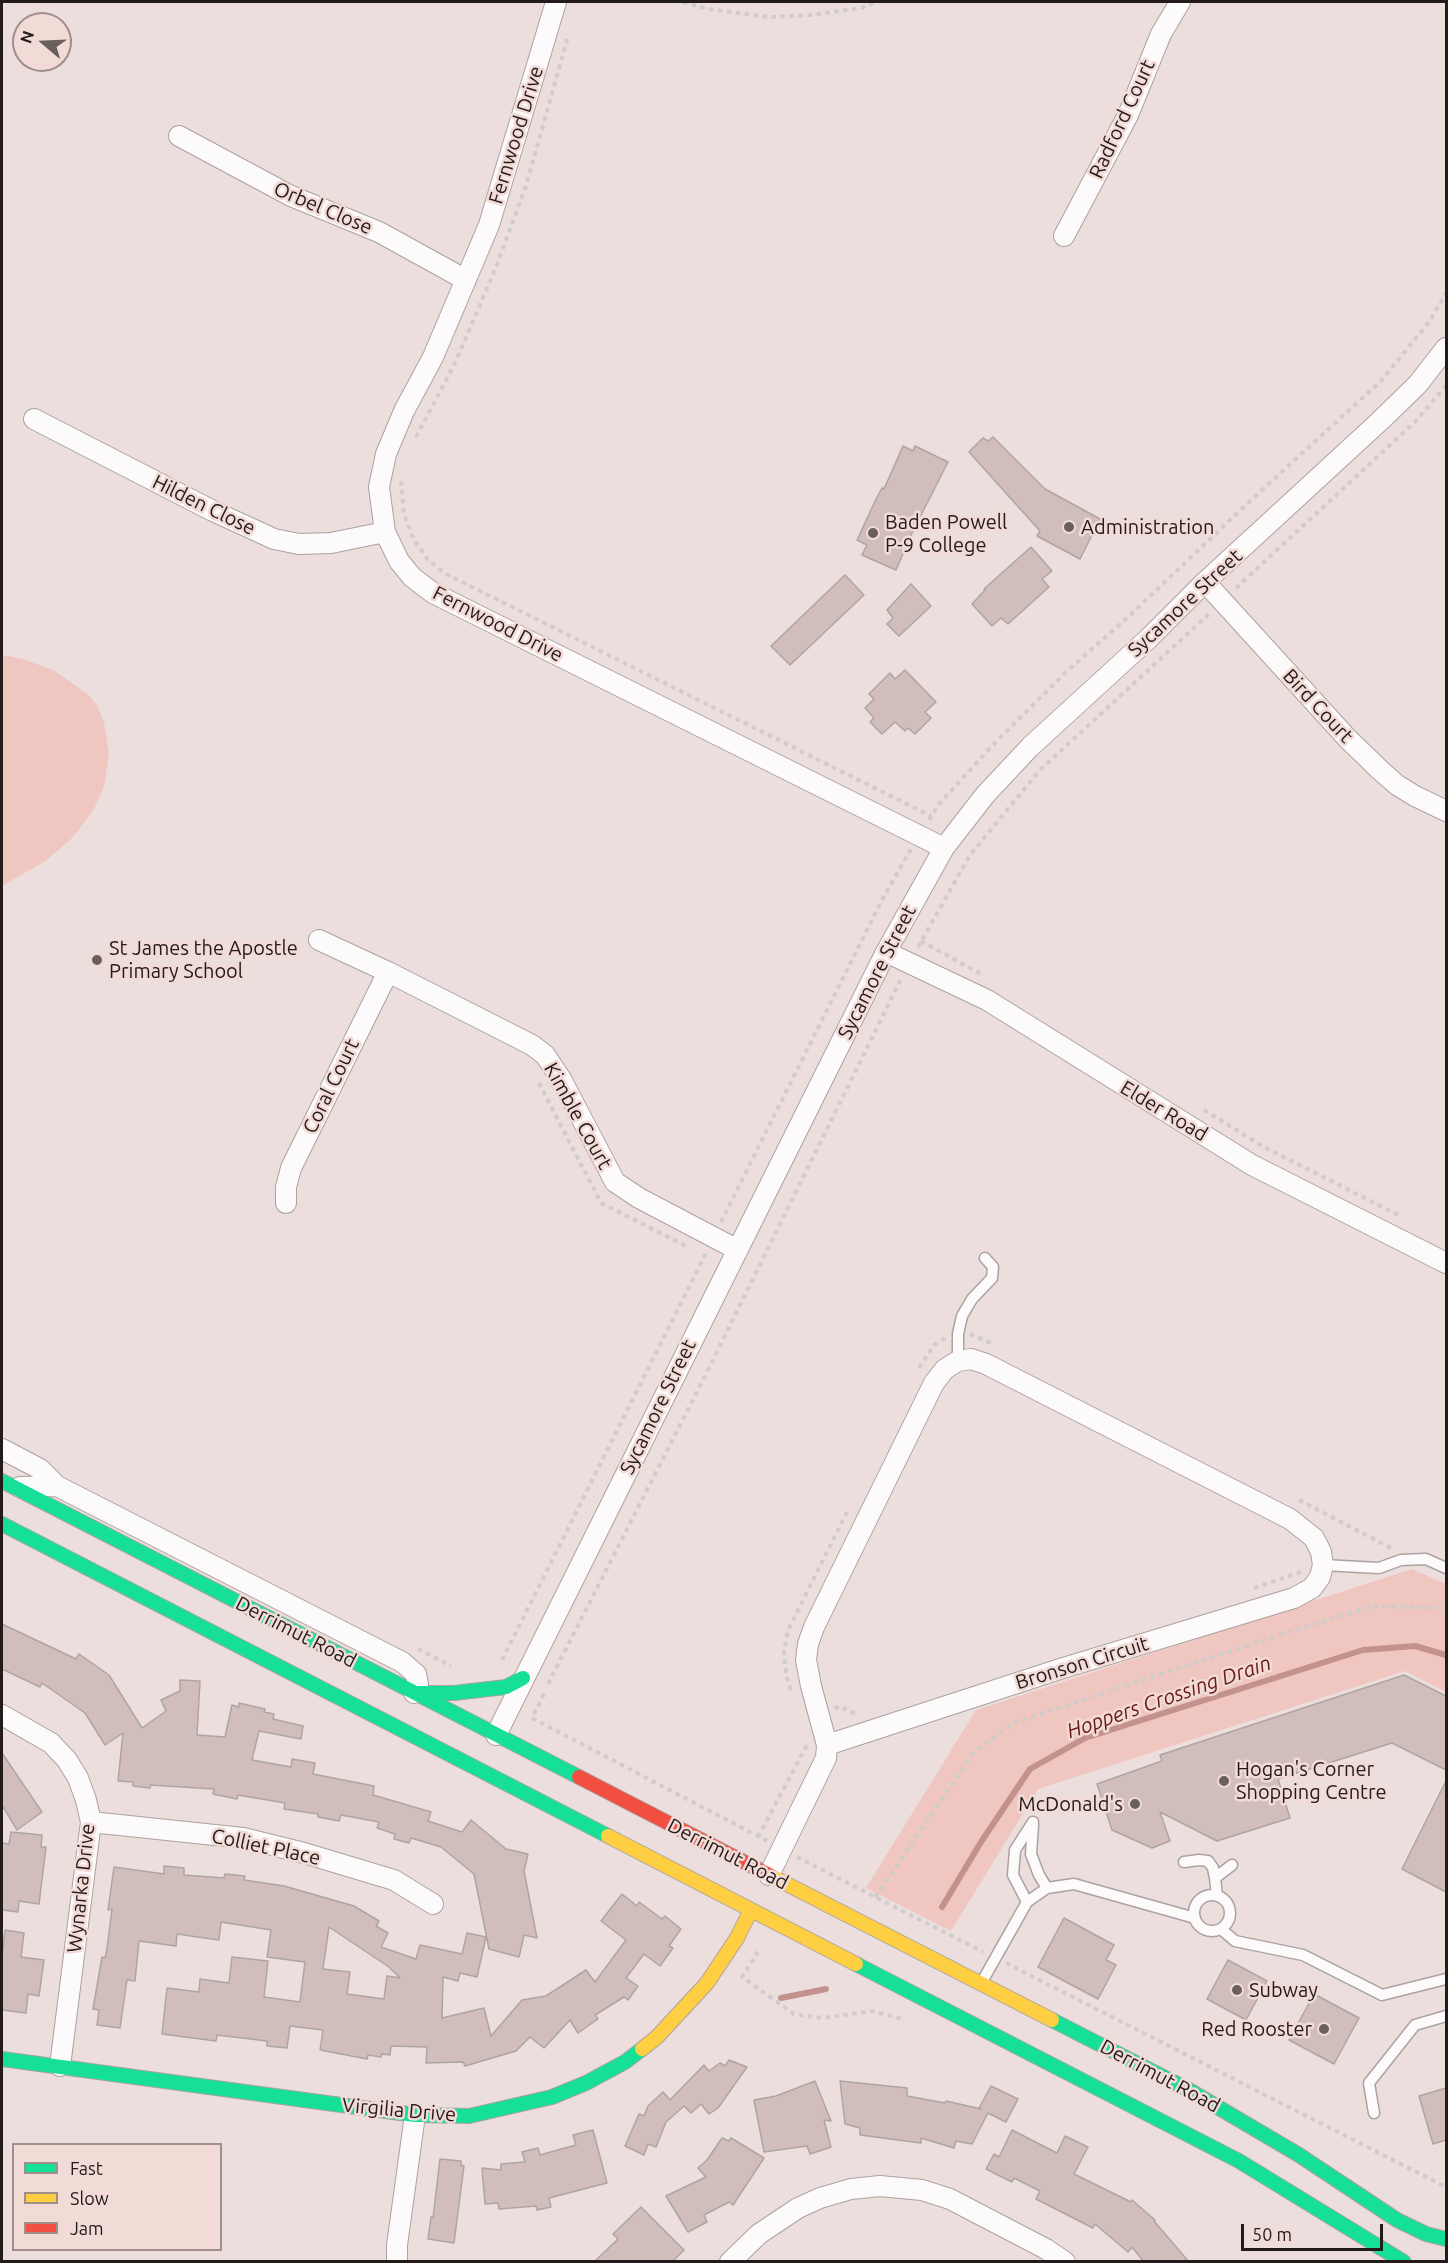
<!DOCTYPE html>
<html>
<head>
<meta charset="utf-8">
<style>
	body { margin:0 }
	#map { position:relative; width:1448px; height:2263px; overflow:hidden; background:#ecdedc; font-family:Ubuntu,sans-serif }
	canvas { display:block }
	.frame { position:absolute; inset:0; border:3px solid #231b19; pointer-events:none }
	.legend { position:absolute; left:12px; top:2143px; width:210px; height:108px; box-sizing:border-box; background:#f2dad6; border:2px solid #9f8e8a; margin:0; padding:8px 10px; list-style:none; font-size:18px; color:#231b19 }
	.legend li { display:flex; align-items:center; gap:12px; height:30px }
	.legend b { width:30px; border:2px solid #9f8e8a }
	.north { position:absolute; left:12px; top:12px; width:60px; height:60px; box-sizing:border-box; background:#f2dad6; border:2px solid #9f8e8a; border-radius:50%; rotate:289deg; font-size:16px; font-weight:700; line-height:24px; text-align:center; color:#231b19 }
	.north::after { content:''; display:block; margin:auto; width:21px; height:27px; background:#695f5d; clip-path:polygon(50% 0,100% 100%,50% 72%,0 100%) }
	.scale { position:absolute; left:1241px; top:2224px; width:142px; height:27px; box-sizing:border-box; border:3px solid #231b19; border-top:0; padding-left:8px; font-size:18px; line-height:21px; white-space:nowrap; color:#231b19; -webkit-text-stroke:4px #f2dad6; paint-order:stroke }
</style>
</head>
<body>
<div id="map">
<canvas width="1448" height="2263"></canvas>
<div class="frame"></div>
<ul class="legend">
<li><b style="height:8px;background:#16e098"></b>Fast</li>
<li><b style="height:8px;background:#ffcf43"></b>Slow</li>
<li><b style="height:8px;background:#f24e42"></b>Jam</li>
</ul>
<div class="north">N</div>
<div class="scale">50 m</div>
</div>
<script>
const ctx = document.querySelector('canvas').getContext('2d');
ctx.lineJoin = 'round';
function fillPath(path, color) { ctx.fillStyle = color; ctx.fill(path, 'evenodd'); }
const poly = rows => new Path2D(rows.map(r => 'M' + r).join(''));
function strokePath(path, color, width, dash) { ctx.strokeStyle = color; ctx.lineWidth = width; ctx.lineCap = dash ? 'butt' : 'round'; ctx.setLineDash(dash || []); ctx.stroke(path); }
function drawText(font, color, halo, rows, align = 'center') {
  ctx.font = font + ' Ubuntu,sans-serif'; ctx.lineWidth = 5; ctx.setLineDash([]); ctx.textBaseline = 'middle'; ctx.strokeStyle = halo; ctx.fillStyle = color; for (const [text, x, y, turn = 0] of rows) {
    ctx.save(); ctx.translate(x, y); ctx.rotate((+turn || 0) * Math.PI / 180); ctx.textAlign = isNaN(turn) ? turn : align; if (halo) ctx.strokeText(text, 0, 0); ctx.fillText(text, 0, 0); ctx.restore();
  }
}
fillPath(poly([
	[2,655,23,659,53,670,89,695,98,707,104,723,109,753,104,786,95,807,83,824,70,840,44,862,2,886],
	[1412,1569,1446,1584,1446,1692,1405,1671,1038,1789,951,1931,866,1888,976,1710]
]), '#efc6c0');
strokePath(poly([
	[942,1907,981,1842,1030,1769,1085,1738,1363,1650,1415,1646,1446,1655],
	[781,1998,826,1989]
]), '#c3928c', 6);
const building = poly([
	[993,437,1045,489,1100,519,1080,559,1037,536,1040,531,969,452,983,438,988,441,993,437],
	[903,446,913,451,915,446,948,462,912,533,896,570,862,555,867,545,857,540,877,497,882,488,884,489,903,446],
	[1031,547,1052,571,1042,579,1049,587,1008,624,1001,618,992,626,972,604,985,590,984,589,1031,547],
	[845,575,864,595,790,665,771,646,845,575],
	[911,584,931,606,899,636,887,624,893,618,887,610,911,584],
	[905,670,936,702,925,712,931,718,915,734,908,728,905,731,895,722,882,734,870,722,874,718,865,708,874,699,869,694,890,673,895,679,905,670],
	[2,1624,76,1659,79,1654,109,1675,142,1728,166,1711,161,1700,180,1691,180,1680,200,1681,197,1735,225,1737,232,1705,239,1707,239,1703,265,1709,264,1712,274,1714,273,1719,303,1726,301,1739,259,1731,252,1760,291,1767,292,1759,315,1763,313,1774,374,1786,373,1795,431,1812,428,1821,462,1832,471,1820,506,1849,528,1854,524,1871,537,1938,524,1935,519,1957,489,1949,474,1874,441,1847,411,1838,409,1843,394,1839,395,1834,377,1828,379,1822,341,1815,339,1821,318,1817,318,1814,284,1809,285,1803,238,1795,237,1799,213,1794,214,1789,150,1785,150,1788,133,1786,133,1782,118,1781,123,1733,105,1745,85,1713,42,1683,40,1687,2,1669,2,1624],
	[1404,1675,1446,1696,1446,1770,1392,1743,1278,1779,1290,1818,1217,1841,1160,1812,1170,1841,1152,1848,1112,1830,1097,1784,1162,1761,1160,1755,1404,1675],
	[2,1753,42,1812,17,1830,2,1805,2,1753],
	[1446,1781,1446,1892,1402,1869,1446,1781],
	[11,1832,42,1835,41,1847,46,1847,39,1904,19,1901,18,1912,2,1910,2,1843,9,1844,11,1832],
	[164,1866,184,1868,184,1875,224,1878,225,1874,245,1876,244,1880,284,1886,354,1906,379,1921,376,1926,388,1933,381,1947,416,1959,420,1945,462,1954,467,1933,486,1937,477,1977,460,1973,458,1981,443,1977,442,2018,484,2008,491,2036,522,2000,546,1996,586,1970,595,1982,626,1940,601,1921,622,1894,637,1906,639,1902,662,1919,665,1916,681,1929,669,1946,673,1948,660,1966,644,1954,626,1978,638,1986,628,2000,624,1997,595,2015,598,2019,578,2033,570,2020,544,2048,530,2037,516,2051,465,2066,463,2062,426,2063,427,2047,391,2046,390,2055,382,2054,381,2057,368,2055,367,2059,320,2050,323,2030,290,2026,287,2048,267,2046,267,2041,217,2035,216,2041,162,2034,167,1988,199,1992,200,1979,229,1983,232,1957,268,1961,264,1997,300,2002,305,1962,267,1957,271,1930,221,1922,219,1940,177,1934,176,1946,139,1941,135,1981,127,1980,120,2028,97,2025,99,2010,93,2009,102,1957,105,1958,107,1949,112,1909,108,1910,114,1867,164,1874,164,1866],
	[329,1927,389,1967,400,1978,387,1976,384,1999,347,1994,350,1972,323,1969,329,1927],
	[1064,1918,1114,1945,1106,1960,1116,1965,1098,1999,1038,1967,1064,1918],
	[5,1930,24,1933,21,1957,44,1960,39,1996,28,1994,26,2013,2,2010,2,1956,5,1930],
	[1228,1960,1267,1981,1246,2020,1207,1999,1228,1960],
	[1314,1994,1359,2018,1334,2064,1289,2040,1314,1994],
	[729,2060,747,2067,718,2108,709,2114,701,2104,691,2113,684,2106,666,2122,656,2147,648,2144,644,2155,625,2146,639,2114,644,2116,648,2106,663,2092,670,2100,704,2065,709,2071,720,2063,725,2066,729,2060],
	[815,2081,831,2121,824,2120,831,2147,810,2154,807,2146,764,2152,754,2100,776,2096,815,2081],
	[840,2081,907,2088,907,2096,945,2103,946,2101,981,2109,979,2108,991,2086,1018,2099,1006,2122,988,2113,972,2144,956,2141,954,2148,921,2138,921,2143,860,2135,860,2128,845,2124,840,2081],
	[1446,2088,1446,2140,1433,2144,1419,2096,1446,2088],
	[593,2130,607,2183,549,2198,551,2207,537,2210,536,2206,499,2209,498,2203,485,2204,482,2168,501,2170,501,2164,525,2162,522,2152,538,2148,540,2155,576,2145,573,2135,593,2130],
	[1012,2130,1057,2153,1065,2136,1088,2147,1074,2174,1131,2202,1132,2200,1155,2220,1154,2221,1189,2262,1144,2262,1132,2247,1128,2252,1095,2224,1093,2228,1036,2199,1040,2191,1014,2178,1012,2182,986,2169,994,2154,999,2157,1012,2130],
	[722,2138,729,2141,731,2138,764,2158,733,2205,729,2202,704,2215,707,2222,688,2232,666,2196,706,2177,698,2168,707,2160,722,2138],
	[440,2159,461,2161,461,2165,464,2166,454,2243,428,2239,431,2217,433,2218,440,2159],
	[641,2207,684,2250,672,2262,594,2262,618,2239,613,2234,641,2207]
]);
fillPath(building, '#d1bebc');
strokePath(building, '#aea4a2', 1.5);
const lane = poly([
	[958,1361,958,1334,962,1316,972,1299,992,1278,993,1267,985,1258],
	[1323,1565,1379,1568,1401,1560,1426,1559,1446,1568],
	[1033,1825,1031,1854,1039,1875,1047,1888],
	[1184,1862,1199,1860,1208,1861,1213,1868,1215,1878],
	'1194 1913a18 18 0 1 1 36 0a18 18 0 1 1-36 0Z',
	[1217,1896,1215,1878,1232,1865],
	[1027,1902,1013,1875,1015,1850,1033,1822],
	[1221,1929,1235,1941,1303,1955,1382,1995,1446,1979],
	[983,1980,1027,1902,1047,1888,1074,1884,1195,1918],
	[1374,2113,1369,2083,1415,2025,1446,2016]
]);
const street = poly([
	[556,2,489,225,433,357,404,411,386,454,379,487,385,532,399,561,412,577,433,593,944,848],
	[179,136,291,196,379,232,466,280],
	[1064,236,1128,115,1161,34,1180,2],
	[34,419,213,511,274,539,299,544,331,543,385,532],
	[1205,582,1348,739,1381,771,1397,785,1415,796,1446,811],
	[319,940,388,972,532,1045,545,1055,561,1079,615,1182,639,1198,736,1249],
	[886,952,987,1000,1252,1165,1446,1263],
	[286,1203,286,1187,291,1168,388,972],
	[2,1449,40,1469,57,1486],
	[20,1487,57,1486,402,1662,416,1674,418,1684,414,1693],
	[2,1715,51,1743,67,1760,78,1778,86,1800,91,1822,60,2066],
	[496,1735,886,952,944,848,985,795,1030,747,1148,639,1205,582,1380,421,1418,384,1446,348],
	[91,1822,243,1838,304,1853,394,1880,433,1904],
	[769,1875,826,1758,827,1745,811,1686,806,1660,808,1644,814,1627,934,1383,945,1369,958,1361,971,1359,986,1364,1290,1519,1314,1538,1321,1552,1323,1565,1320,1577,1312,1588,1294,1598,1060,1669,827,1745],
	[397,2262,397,2245,415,2115],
	[730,2262,759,2234,798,2208,820,2198,851,2189,880,2186,922,2190,950,2199,1046,2249,1065,2262]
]);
const fast = poly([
	[2,1481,579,1777],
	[2,1524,608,1836],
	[419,1693,454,1693,506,1687,523,1678],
	[856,1964,1239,2161,1404,2262],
	[1052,2020,1187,2089,1299,2155,1397,2220,1426,2234,1446,2239],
	[2,2059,415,2115,469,2116,552,2097,586,2083,625,2062,642,2049]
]);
const slow = poly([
	[608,1836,856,1964],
	[771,1876,1052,2020],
	[642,2049,657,2037,707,1983,737,1938,751,1910]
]);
const jam = poly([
	[579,1777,771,1876]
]);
strokePath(lane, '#aca2a0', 13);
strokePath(street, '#aca2a0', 22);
strokePath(fast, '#aca2a0', 16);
strokePath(slow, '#aca2a0', 16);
strokePath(jam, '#aca2a0', 16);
strokePath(poly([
	[683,2,708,9,769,17,810,15,861,8,876,2],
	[416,437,456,361,496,267,526,186,568,36],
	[401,481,404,515,414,540,428,560,446,574,931,816],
	[1236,588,1416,421,1446,386],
	[929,820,939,804,990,748,1067,671,1126,619,1250,501,1381,381,1429,322,1446,293],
	[921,941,983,975],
	[918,947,970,855,1040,770,1209,614],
	[539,1083,601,1203,688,1247],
	[1204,1110,1264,1147,1400,1216],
	[721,1222,883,898,911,849],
	[970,1334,993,1344],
	[919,1368,934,1345,945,1338],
	[1299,1500,1391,1548],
	[1254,1588,1301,1572],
	[418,1649,451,1666],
	[502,1660,706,1253],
	[548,1684,703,1380,902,977],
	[791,1690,786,1675,784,1651,788,1630,847,1512],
	[544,1694,532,1718,767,1841],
	[835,1709,839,1706,858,1715],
	[758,1837,807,1745],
	[797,1857,983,1952],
	[875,1897,975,1751,1016,1722,1288,1632,1374,1606,1440,1608,1446,1610],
	[755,1952,757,1954,742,1977,794,2014,823,2018,872,2011,903,2019],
	[1006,1963,1446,2187]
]), '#d0cccb', 4, [4.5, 4.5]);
strokePath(lane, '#fcfafa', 10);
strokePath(street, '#fcfafa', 20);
strokePath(fast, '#16e098', 14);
strokePath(slow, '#ffcf43', 14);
strokePath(jam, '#f24e42', 14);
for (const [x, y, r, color] of [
	[1069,527,6,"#695f5d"],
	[873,533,6,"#695f5d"],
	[97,960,6,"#695f5d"],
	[1224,1781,6,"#695f5d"],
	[1135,1804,6,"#695f5d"],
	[1237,1990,6,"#695f5d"],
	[1324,2029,6,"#695f5d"]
]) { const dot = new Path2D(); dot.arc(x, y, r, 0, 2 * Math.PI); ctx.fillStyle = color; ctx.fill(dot); strokePath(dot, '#f2dad6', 2); }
drawText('20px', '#231b19', '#f2dad6', [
	["Radford Court",1122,119,-65],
	["Fernwood Drive",516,135,-73],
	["Orbel Close",323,208,23],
	["Hilden Close",204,505,26],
	["Sycamore Street",1185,603,-43],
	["Fernwood Drive",498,624,27],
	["Bird Court",1318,706,47],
	["Sycamore Street",877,972,-63],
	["Coral Court",331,1086,-64],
	["Elder Road",1164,1111,31],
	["Kimble Court",578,1116,61],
	["Sycamore Street",658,1407,-64],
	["Derrimut Road",296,1632,27],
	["Bronson Circuit",1082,1663,-17],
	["Colliet Place",266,1847,12],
	["Derrimut Road",728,1854,27],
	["Wynarka Drive",81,1888,-84],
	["Derrimut Road",1160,2076,28],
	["Virgilia Drive",399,2110,5]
]);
drawText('20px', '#231b19', '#f2dad6', [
	["Baden Powell",885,522],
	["P-9 College",885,545],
	["Administration",1081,527],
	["St James the Apostle",109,948],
	["Primary School",109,971],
	["Hogan's Corner",1236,1769],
	["Shopping Centre",1236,1792],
	["McDonald's",1123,1804,"right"],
	["Subway",1249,1990],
	["Red Rooster",1312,2029,"right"]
], 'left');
drawText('italic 21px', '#681b15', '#f2dad6', [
	["Hoppers Crossing Drain",1169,1697,-19]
]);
</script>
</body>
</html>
